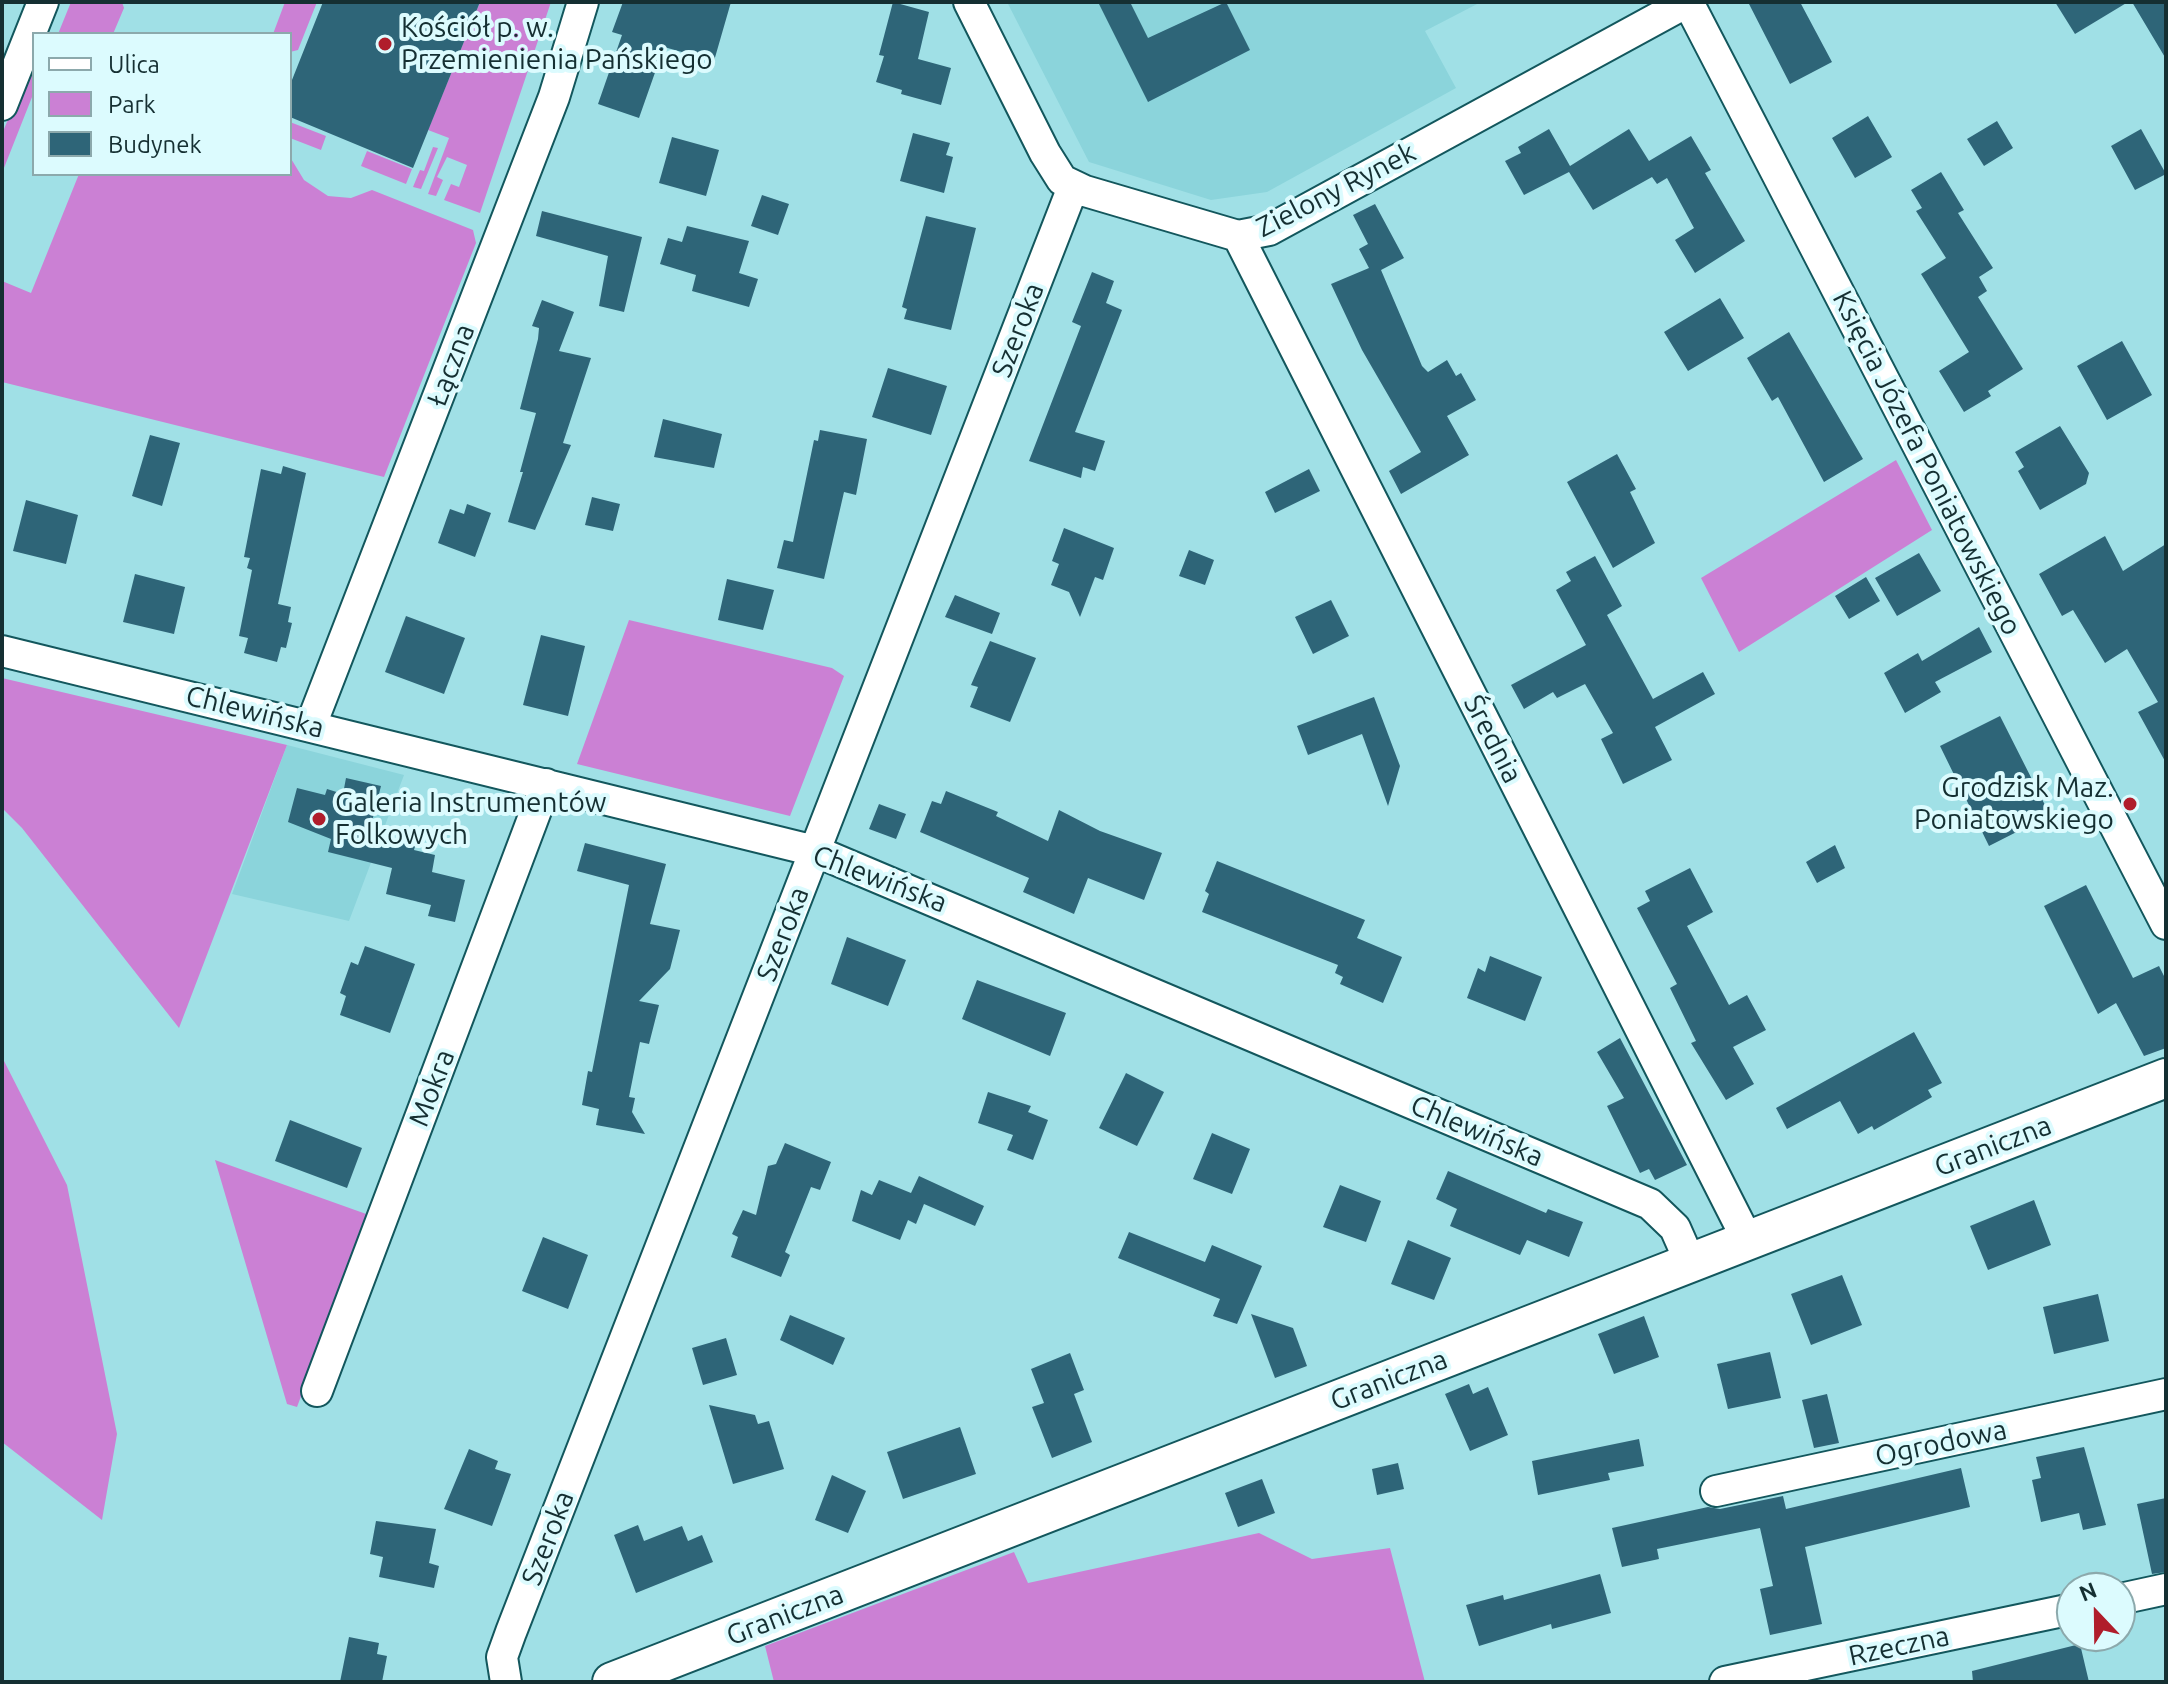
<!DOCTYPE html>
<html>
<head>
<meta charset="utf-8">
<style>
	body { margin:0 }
	#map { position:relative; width:2168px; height:1684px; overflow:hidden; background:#a0e0e6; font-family:Ubuntu,sans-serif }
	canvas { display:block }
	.frame { position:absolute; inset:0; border:4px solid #152f32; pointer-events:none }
	.legend { position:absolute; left:32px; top:32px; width:260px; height:144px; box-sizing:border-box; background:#dcfbfe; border:2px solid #8ca9ac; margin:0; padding:10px 14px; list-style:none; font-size:24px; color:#152f32 }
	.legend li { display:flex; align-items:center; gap:16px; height:40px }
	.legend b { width:40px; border:2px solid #8ca9ac }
	.north { position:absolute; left:2056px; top:1572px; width:80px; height:80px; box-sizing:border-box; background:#dcfbfe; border:2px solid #8ca9ac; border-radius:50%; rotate:338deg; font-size:22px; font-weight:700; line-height:32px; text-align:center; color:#152f32 }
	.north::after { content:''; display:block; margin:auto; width:28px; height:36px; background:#b01d2b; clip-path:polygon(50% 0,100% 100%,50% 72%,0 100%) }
</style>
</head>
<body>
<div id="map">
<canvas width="2168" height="1684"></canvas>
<div class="frame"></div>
<ul class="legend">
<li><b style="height:10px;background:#fff"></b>Ulica</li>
<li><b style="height:22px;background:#cb80d4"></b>Park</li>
<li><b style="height:22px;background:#2e6578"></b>Budynek</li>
</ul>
<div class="north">N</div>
</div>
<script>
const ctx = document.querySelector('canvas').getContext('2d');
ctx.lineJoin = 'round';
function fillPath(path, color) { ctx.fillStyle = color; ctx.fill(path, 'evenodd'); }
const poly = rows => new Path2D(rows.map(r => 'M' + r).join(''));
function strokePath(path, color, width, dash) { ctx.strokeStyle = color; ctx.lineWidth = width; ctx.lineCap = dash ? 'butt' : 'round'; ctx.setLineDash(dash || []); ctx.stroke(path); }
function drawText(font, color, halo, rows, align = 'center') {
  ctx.font = font + ' Ubuntu,sans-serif'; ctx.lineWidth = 8; ctx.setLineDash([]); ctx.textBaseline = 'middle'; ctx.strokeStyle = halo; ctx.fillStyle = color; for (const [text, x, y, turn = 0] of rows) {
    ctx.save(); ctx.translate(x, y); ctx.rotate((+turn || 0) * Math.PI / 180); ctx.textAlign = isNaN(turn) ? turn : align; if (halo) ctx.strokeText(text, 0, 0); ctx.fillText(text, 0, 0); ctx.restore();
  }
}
fillPath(poly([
	[1007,2,1481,2,1425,31,1456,88,1267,192,1211,200,1089,162],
	[287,745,404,775,349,921,232,894]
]), '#8bd4db');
fillPath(poly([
	[71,2,122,2,124,8,113,34,58,34],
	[285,2,317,2,298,50,290,52,290,34,273,34],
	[480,2,551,2,480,213,444,200,451,184,459,187,467,165,447,157,437,177,443,180,436,196,428,194,449,138,428,130],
	[32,61,34,92,2,173,2,134],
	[290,122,326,136,321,150,290,138],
	[433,147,438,148,421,189,413,187,420,170,424,171],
	[367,151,412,169,406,184,361,166],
	[290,157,304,180,328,196,351,198,372,190,473,230,476,243,384,477,2,382,2,281,31,293,79,174,290,174],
	[1896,460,1932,530,1739,652,1701,578],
	[629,620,832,668,844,676,790,816,577,764],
	[2,678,287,745,179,1028,22,828,2,808],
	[2,1057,67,1185,117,1434,102,1520,2,1442],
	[215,1160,369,1215,297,1407,287,1404],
	[1259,1533,1312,1559,1390,1548,1425,1682,774,1682,765,1646,1014,1552,1028,1583]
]), '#cb80d4');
fillPath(poly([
	[323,2,480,2,413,168,290,117,290,85],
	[623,2,731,2,714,61,664,47,639,118,598,104,622,35,612,32],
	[893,2,929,12,918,59,951,68,941,105,901,94,902,90,876,82,884,56,879,55],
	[1098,2,1130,2,1148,38,1226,2,1250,50,1148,102],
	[1748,2,1800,2,1832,62,1790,84],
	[2055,2,2128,2,2075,34],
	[2132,2,2166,2,2166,59],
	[1868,116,1892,157,1855,178,1832,138],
	[1997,121,2013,148,1984,166,1967,139],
	[1549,129,1570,166,1629,129,1649,161,1691,136,1711,170,1705,173,1745,241,1695,273,1675,240,1694,228,1667,178,1657,184,1652,177,1593,210,1569,172,1524,195,1505,161,1521,153,1518,147],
	[2141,129,2166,174,2135,190,2111,146],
	[913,133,950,143,946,155,953,157,944,193,900,181],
	[672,137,719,150,706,196,659,183],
	[1941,172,1964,210,1958,213,1993,268,1979,277,1987,291,1978,297,2023,369,1988,391,1991,396,1964,412,1939,371,1969,352,1921,274,1946,258,1916,211,1922,208,1911,190],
	[762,195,789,204,778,235,751,226],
	[1375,204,1404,258,1381,270,1422,366,1428,372,1447,360,1456,376,1461,373,1476,400,1447,416,1469,455,1401,494,1389,471,1421,452,1362,350,1331,284,1369,268,1359,249,1368,244,1353,215],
	[542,211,642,237,624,312,599,306,608,256,536,236],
	[926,216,976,228,951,330,904,319,907,309,902,307],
	[687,226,749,241,739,273,758,279,749,307,692,291,696,275,660,264,668,238,682,242],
	[1092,272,1114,281,1106,303,1122,310,1075,432,1105,441,1095,471,1083,467,1081,478,1029,461,1081,326,1072,322],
	[1720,298,1744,338,1688,371,1664,332],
	[542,300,574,312,559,351,591,358,563,443,571,445,535,530,508,522,523,472,520,472,536,413,520,409,538,339,539,328,532,326],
	[1789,332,1863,459,1824,482,1778,397,1772,401,1747,358],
	[2122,341,2152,395,2107,420,2077,366],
	[888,368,947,386,931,435,872,417],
	[663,419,722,434,714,468,654,457],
	[2060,426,2089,473,2086,484,2040,510,2018,471,2024,467,2015,452],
	[820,430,867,439,856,495,844,492,824,579,777,568,784,540,793,542,814,440,818,441],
	[150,435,180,443,162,506,132,496],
	[1617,454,1636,489,1630,492,1655,543,1613,568,1567,482],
	[283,466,306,473,278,604,291,607,288,622,292,623,286,648,281,647,277,662,244,653,248,638,239,636,252,570,247,568,250,558,244,557,261,469,281,474],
	[1309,469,1320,491,1275,513,1265,492],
	[592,497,620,504,613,531,585,525],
	[26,500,78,515,66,564,13,551],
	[467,504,491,513,475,557,438,543,450,509,464,514],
	[1064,528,1114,548,1103,580,1095,577,1080,617,1069,592,1051,585,1059,564,1052,561],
	[2105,536,2123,571,2166,544,2166,763,2138,712,2158,702,2127,649,2105,663,2073,610,2062,616,2039,574],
	[1189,550,1214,560,1205,585,1179,576],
	[1919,553,1941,591,1897,616,1875,578],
	[1595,556,1622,606,1607,615,1653,699,1703,672,1715,694,1655,727,1672,760,1623,784,1601,739,1613,733,1585,684,1557,698,1553,692,1524,709,1511,685,1586,645,1556,590,1571,581,1566,572],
	[135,574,185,587,174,634,123,622],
	[1866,577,1880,601,1849,619,1835,596],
	[727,579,774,590,763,630,718,620],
	[955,595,1000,613,992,634,945,617],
	[1331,600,1349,636,1313,654,1295,617],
	[406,616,465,638,444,694,385,672],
	[1979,627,1992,652,1935,682,1941,692,1905,713,1884,673,1918,653,1922,661],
	[541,635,585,646,568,716,523,705],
	[990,641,1036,658,1010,722,970,707,978,687,971,685],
	[1374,697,1400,766,1388,806,1362,734,1308,755,1297,726],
	[2000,716,2050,815,1989,846,1940,746],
	[346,778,381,786,369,833,416,843,414,850,435,855,432,872,465,880,455,922,428,916,431,905,386,894,392,868,328,852,331,839,288,822,297,788,325,795,327,789,343,794],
	[946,791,998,812,996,816,1048,841,1059,810,1100,831,1162,853,1144,900,1088,878,1074,914,1023,892,1029,878,920,832,932,801,941,804],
	[879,804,906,814,896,839,869,829],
	[585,843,666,864,650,924,680,930,670,969,639,1001,659,1005,649,1044,640,1042,629,1097,635,1098,632,1112,645,1134,596,1125,599,1109,582,1105,588,1071,592,1072,629,885,577,871],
	[1835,845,1845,868,1817,883,1806,862],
	[1217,861,1365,920,1357,938,1402,957,1383,1003,1340,984,1343,977,1335,973,1338,965,1202,912,1209,894,1205,891],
	[1690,868,1713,912,1687,926,1729,1005,1747,995,1766,1030,1733,1047,1754,1084,1726,1100,1691,1043,1696,1041,1670,988,1677,984,1637,908,1650,901,1645,891],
	[2086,885,2133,978,2159,966,2166,980,2166,1048,2144,1056,2116,1003,2098,1014,2044,906],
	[847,937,906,960,888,1006,831,984],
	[365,946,415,964,390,1033,340,1015,346,996,340,993,351,962,358,965],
	[1490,956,1542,977,1525,1021,1467,998,1478,968,1485,972],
	[977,980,1066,1013,1050,1056,962,1019],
	[1914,1032,1942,1083,1928,1090,1932,1097,1874,1130,1872,1126,1858,1134,1840,1101,1787,1129,1776,1108],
	[1620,1038,1687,1165,1655,1180,1649,1169,1640,1173,1607,1106,1624,1098,1597,1052],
	[1126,1073,1164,1092,1137,1146,1099,1128],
	[988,1092,1031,1106,1028,1112,1048,1120,1033,1160,1007,1150,1013,1135,978,1123],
	[290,1120,362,1148,347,1188,275,1161],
	[1212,1133,1250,1149,1232,1194,1193,1179],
	[785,1143,831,1162,820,1190,811,1187,785,1252,790,1255,781,1277,731,1257,738,1237,732,1234,743,1210,756,1215,768,1166,776,1164],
	[1448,1171,1546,1213,1548,1209,1583,1222,1569,1257,1527,1240,1520,1255,1450,1226,1457,1209,1436,1199],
	[919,1176,984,1206,975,1226,924,1204,916,1224,908,1220,900,1240,852,1221,861,1190,872,1195,879,1180,911,1193],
	[1340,1185,1381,1201,1366,1242,1323,1227],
	[2034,1200,2051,1245,1988,1270,1970,1226],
	[1129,1232,1205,1262,1212,1245,1262,1266,1237,1324,1213,1316,1220,1299,1118,1258],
	[543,1237,588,1255,568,1309,522,1291],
	[1408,1240,1451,1258,1434,1300,1391,1284],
	[1842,1275,1862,1325,1811,1345,1791,1294],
	[2098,1294,2109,1341,2054,1354,2043,1307],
	[1251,1314,1293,1328,1307,1366,1275,1378],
	[790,1315,845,1338,833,1365,780,1340],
	[1644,1316,1659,1357,1614,1374,1598,1334],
	[726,1338,737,1375,703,1385,692,1348],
	[1770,1352,1781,1398,1728,1409,1717,1364],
	[1070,1353,1084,1390,1074,1394,1092,1442,1052,1458,1032,1407,1044,1403,1031,1369],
	[1469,1384,1473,1394,1488,1387,1508,1435,1470,1451,1445,1394],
	[1827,1394,1839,1443,1814,1448,1802,1400],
	[709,1405,755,1415,758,1424,769,1421,784,1469,733,1484],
	[960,1427,976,1474,903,1499,887,1452],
	[1639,1439,1644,1466,1608,1473,1610,1480,1538,1495,1532,1461],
	[2084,1447,2106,1525,2083,1530,2079,1513,2041,1522,2032,1480,2041,1478,2036,1457],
	[469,1449,498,1461,495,1469,511,1474,492,1526,444,1509],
	[1398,1463,1404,1489,1377,1495,1372,1469],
	[1961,1468,1970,1507,1805,1547,1822,1624,1770,1635,1760,1589,1773,1586,1760,1528,1657,1549,1659,1559,1622,1567,1612,1528,1708,1507,1720,1509,1783,1496,1786,1509],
	[832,1475,866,1491,848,1533,815,1520],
	[1262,1479,1275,1513,1238,1527,1225,1493],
	[2166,1498,2166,1572,2152,1574,2137,1504],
	[376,1521,436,1529,429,1563,439,1566,434,1588,379,1577,383,1557,370,1554],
	[638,1525,644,1541,682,1526,688,1541,702,1535,713,1562,636,1593,614,1535],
	[1600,1574,1611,1613,1552,1629,1551,1624,1479,1646,1466,1605,1503,1595,1504,1600],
	[349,1637,379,1643,377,1654,387,1656,382,1682,340,1682],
	[2080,1644,2089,1682,1973,1682,1972,1671]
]), '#2e6578');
const minor = poly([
	[969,2,1045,153,1062,180,1085,191,1238,236,1269,230,1687,2],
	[1688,2,2166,924],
	[2,105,43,2],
	[1238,236,1748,1241],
	[2,651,815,851,1650,1204,1675,1228,1690,1262],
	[311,725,554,97,583,2],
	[317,1391,546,784],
	[1716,1491,2166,1394],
	[2120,1599,2166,1589],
	[506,1682,502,1657,511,1632,1073,187],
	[1725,1682,2072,1609]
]);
const tertiary = poly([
	[612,1682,2166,1078]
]);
strokePath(minor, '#13575d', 34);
strokePath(tertiary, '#13575d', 42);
strokePath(minor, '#fff', 30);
strokePath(tertiary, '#fff', 38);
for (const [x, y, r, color] of [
	[385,44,8,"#b01d2b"],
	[2130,804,8,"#b01d2b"],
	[319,819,8,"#b01d2b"]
]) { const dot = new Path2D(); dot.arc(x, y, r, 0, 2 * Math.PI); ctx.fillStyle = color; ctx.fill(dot); strokePath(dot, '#dcfbfe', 3); }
drawText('28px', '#152f32', '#dcfbfe', [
	["Kościół p. w.",401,28],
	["Przemienienia Pańskiego",401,60],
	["Grodzisk Maz.",2114,788,"right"],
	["Poniatowskiego",2114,820,"right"],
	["Galeria Instrumentów",335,803],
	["Folkowych",335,835]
], 'left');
drawText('28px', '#152f32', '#dcfbfe', [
	["Zielony Rynek",1336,190,-27],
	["Szeroka",1018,330,-69],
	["Łączna",451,365,-69],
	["Księcia Józefa Poniatowskiego",1927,463,63],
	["Chlewińska",255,712,14],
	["Średnia",1493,739,63],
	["Chlewińska",880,879,21],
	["Szeroka",783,934,-69],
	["Mokra",432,1088,-69],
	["Chlewińska",1477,1131,23],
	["Graniczna",1993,1146,-21],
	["Graniczna",1389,1380,-21],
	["Ogrodowa",1941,1443,-12],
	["Szeroka",548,1538,-69],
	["Graniczna",785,1615,-21],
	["Rzeczna",1899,1646,-12]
]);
</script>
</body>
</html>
